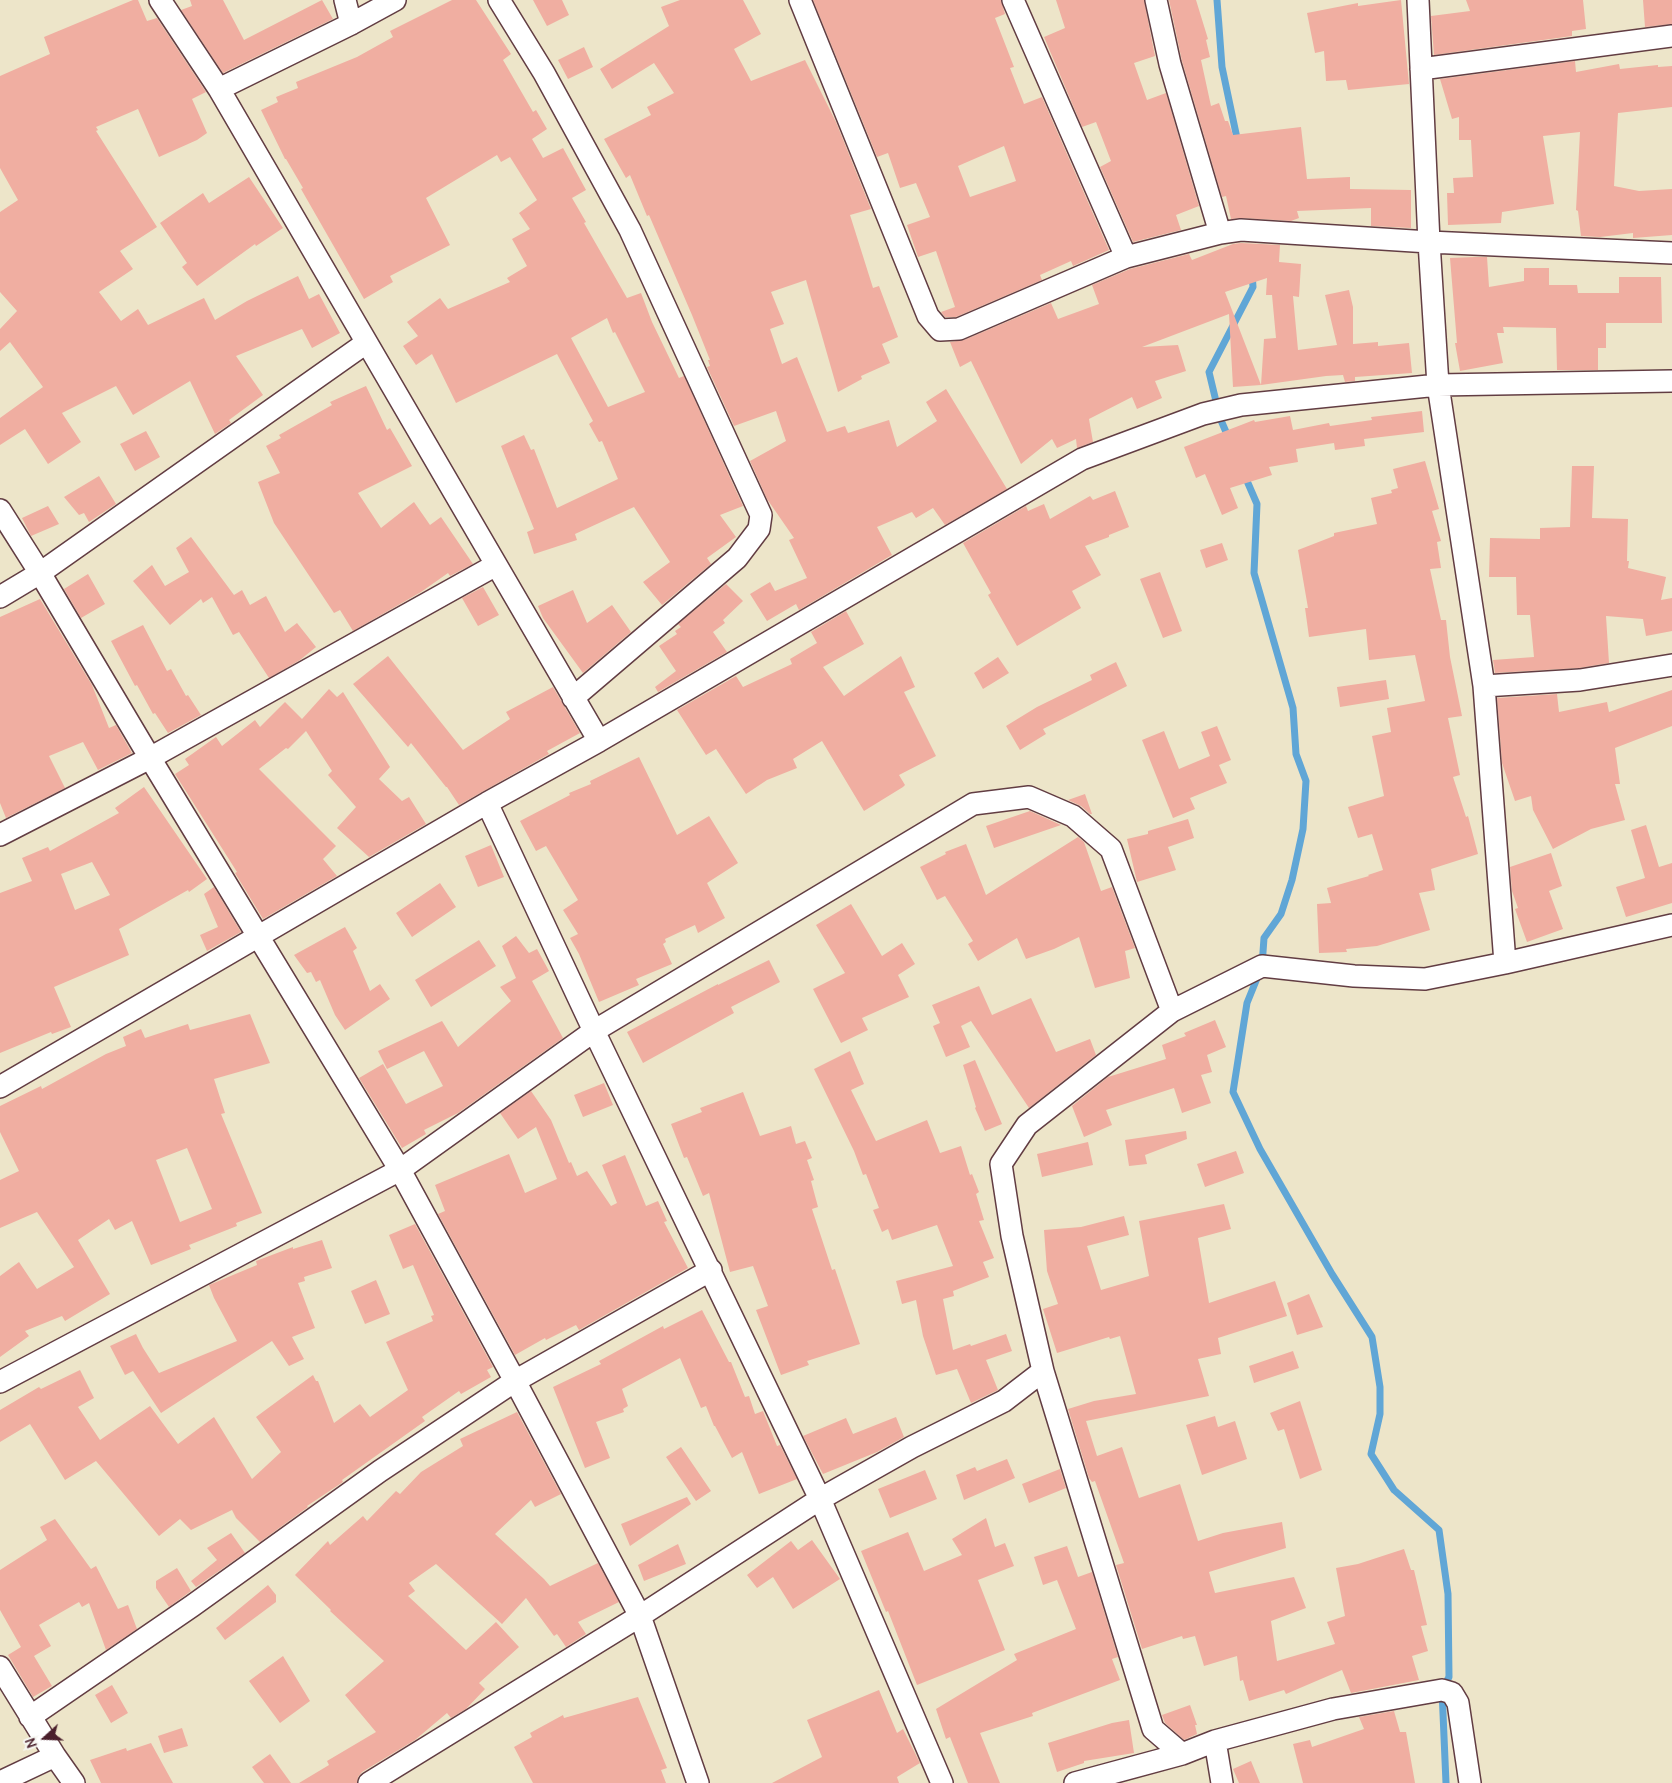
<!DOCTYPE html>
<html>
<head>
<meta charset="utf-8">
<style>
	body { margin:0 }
	#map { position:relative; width:1672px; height:1783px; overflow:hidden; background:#ede5c9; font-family:Delius,sans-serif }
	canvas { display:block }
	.north { position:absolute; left:20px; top:1713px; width:50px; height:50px; -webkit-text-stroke:4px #f6f6f2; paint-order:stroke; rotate:250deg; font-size:14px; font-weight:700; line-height:20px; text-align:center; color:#4a1f2b }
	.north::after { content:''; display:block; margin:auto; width:18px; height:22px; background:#4a1f2b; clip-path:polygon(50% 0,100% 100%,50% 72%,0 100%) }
</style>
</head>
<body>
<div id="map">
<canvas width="1672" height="1783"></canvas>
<div class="north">N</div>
</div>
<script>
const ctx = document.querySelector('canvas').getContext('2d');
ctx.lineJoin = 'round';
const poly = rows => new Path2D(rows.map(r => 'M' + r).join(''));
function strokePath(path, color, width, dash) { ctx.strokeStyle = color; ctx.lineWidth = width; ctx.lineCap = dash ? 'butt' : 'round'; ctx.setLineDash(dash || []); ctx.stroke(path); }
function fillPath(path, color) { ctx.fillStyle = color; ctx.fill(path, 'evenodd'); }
strokePath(poly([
	[1217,0,1222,67,1238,143],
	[1229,439,1220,418,1209,372,1253,287,1252,273],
	[1244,474,1257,504,1254,573,1293,708,1296,754,1306,781,1303,829,1292,880,1281,914,1264,938,1262,966,1247,1003,1233,1092,1260,1149,1332,1274,1372,1337,1380,1387,1380,1414,1371,1454,1394,1490,1439,1530,1448,1594,1449,1677,1442,1690,1446,1783]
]), '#60a6d6', 7);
fillPath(poly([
	[133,0,138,0,147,21,157,18,206,92,192,99,207,133,197,140,159,157,138,109,96,127,98,130,96,131,157,227,120,251,133,269,99,292,121,321,138,309,148,325,204,298,215,320,247,301,298,276,309,299,319,294,340,333,312,348,302,329,236,356,263,395,229,420,231,423,215,434,190,381,133,415,116,386,62,413,81,442,48,464,25,429,0,445,0,418,43,387,10,342,0,351,0,329,17,311,0,292,0,212,18,200,0,168,0,76,50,54,44,37],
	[190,0,223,0,244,40,322,0,333,19,223,73,181,10,192,6],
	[452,0,476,0,511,54,503,60,533,112,536,110,547,129,532,139,543,158,563,148,586,190,572,198,586,222,584,223,627,298,641,293,652,322,679,378,684,376,743,506,720,515,736,537,707,558,711,564,662,605,643,582,670,562,634,507,575,534,577,540,534,554,527,532,534,529,501,446,524,435,531,450,534,449,557,508,618,479,602,441,599,442,589,424,593,421,557,354,456,403,432,354,416,365,403,346,418,336,407,322,440,298,448,309,510,282,507,278,527,266,512,239,530,229,519,213,537,200,510,157,501,162,497,155,426,198,450,245,390,276,393,282,364,299,301,189,303,188,286,159,285,159,261,110,278,102,276,97,298,88,296,82,357,57,393,37,390,31],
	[607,318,613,333,615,332,645,392,608,407,571,338],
	[533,0,562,0,569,15,547,26],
	[680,0,743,0,761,34,734,49,751,81,805,60,836,122,871,209,850,215,873,288,879,286,898,337,882,344,890,363,861,376,862,379,838,392,806,280,771,292,784,324,770,329,782,364,797,357,827,432,845,426,848,433,889,420,897,447,937,421,926,402,946,389,1007,489,945,525,933,508,916,518,912,512,877,527,892,555,799,610,796,604,767,621,750,594,770,582,775,591,807,578,789,540,794,538,767,499,750,461,786,441,776,411,734,426,707,367,710,366,708,360,710,360,692,315,649,215,647,216,630,175,626,178,604,139,651,115,647,107,674,93,654,63,612,89,600,69,669,26,661,7],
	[813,0,1001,0,1005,14,995,18,1014,67,1010,68,1024,104,1042,97,1109,250,1073,266,1071,261,1040,275,1042,280,956,317,945,317,941,312,955,307,936,251,918,257,907,225,930,217,916,183,900,188,888,153,877,157],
	[1004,146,1016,181,970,197,958,166],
	[1056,0,1144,0,1155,56,1134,63,1147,100,1166,93,1199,206,1176,215,1181,230,1133,242,1100,167,1111,161,1096,122,1082,127,1044,37,1065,28],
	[1169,0,1196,0,1208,39,1206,40,1210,57,1201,60,1211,106,1219,103,1225,121,1228,121,1233,135,1301,127,1307,179,1350,177,1350,189,1411,190,1411,228,1371,226,1371,208,1297,211,1299,218,1291,221,1242,218,1231,219,1226,196,1222,197,1182,61],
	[1401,0,1409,84,1348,90,1346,80,1326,81,1324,51,1315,53,1307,13,1358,3,1358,6],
	[1466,0,1583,0,1586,29,1572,31,1572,36,1434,55,1431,16,1470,11],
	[1643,0,1672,0,1672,24,1645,27],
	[584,47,593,67,568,79,558,60],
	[1575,61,1576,72,1619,64,1620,69,1658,65,1658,67,1672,66,1672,107,1618,113,1614,186,1639,191,1672,189,1672,235,1633,238,1633,233,1600,237,1581,236,1578,211,1576,210,1580,132,1543,136,1554,204,1502,212,1501,223,1448,225,1447,193,1454,193,1453,178,1473,177,1471,140,1459,140,1459,117,1452,119,1440,79],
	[249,177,283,228,256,246,255,244,197,286,182,267,187,263,160,223,203,193,209,203],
	[1241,243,1280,245,1279,262,1301,264,1299,297,1293,296,1298,350,1337,345,1325,295,1349,290,1353,307,1353,344,1378,342,1378,346,1409,343,1412,373,1355,377,1355,381,1345,382,1343,375,1326,376,1261,385,1264,339,1276,338,1272,295,1266,295,1267,278,1225,292,1261,385,1233,387,1229,314,1142,347,1178,345,1186,371,1155,381,1162,398,1137,409,1132,397,1089,419,1093,442,1077,448,1076,439,1057,448,1052,439,1021,464,971,361,960,367,950,342,964,340,1051,303,1058,319,1099,304,1092,285,1130,269,1189,254,1192,260,1233,244],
	[1475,257,1487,257,1489,287,1524,281,1524,268,1549,268,1549,285,1577,285,1578,293,1619,293,1619,277,1661,277,1662,323,1606,323,1606,348,1598,348,1598,370,1557,370,1556,328,1503,327,1504,333,1497,333,1503,363,1460,371,1455,343,1457,343,1450,258],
	[366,386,387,430,390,428,412,466,358,493,381,528,414,502,430,525,441,517,473,564,450,576,448,573,421,592,353,631,340,610,334,613,274,523,258,482,280,473,266,446,281,438,279,435,332,405,330,402],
	[1422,411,1424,432,1364,439,1365,446,1335,450,1334,443,1296,449,1298,462,1269,467,1272,475,1230,488,1238,508,1222,515,1205,474,1196,478,1184,447,1254,420,1255,422,1290,416,1293,430,1329,423,1330,426,1372,420,1371,417],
	[146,431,160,457,135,471,120,444],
	[1425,461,1439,509,1432,511,1441,541,1437,542,1441,568,1430,569,1441,620,1446,620,1450,657,1462,716,1448,718,1460,775,1453,777,1466,817,1468,816,1478,854,1431,869,1435,890,1419,893,1430,930,1377,946,1346,949,1347,952,1319,953,1317,904,1331,903,1327,888,1369,876,1368,875,1383,870,1372,834,1358,838,1348,807,1384,796,1372,736,1391,732,1387,708,1425,701,1415,655,1369,660,1366,629,1309,637,1305,608,1308,608,1298,550,1334,536,1334,533,1377,524,1371,498,1392,493,1391,490,1398,488,1393,469],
	[1572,466,1594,466,1592,518,1628,519,1627,561,1629,561,1628,568,1666,577,1661,600,1672,598,1672,631,1646,636,1643,619,1606,616,1609,663,1579,668,1495,673,1493,660,1534,657,1530,615,1517,615,1516,577,1489,577,1490,538,1540,539,1540,528,1570,527],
	[99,476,116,504,89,522,84,513,79,515,64,497],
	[1115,491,1129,527,1109,535,1109,537,1085,546,1101,575,1072,591,1081,608,1017,646,988,595,991,593,963,543,1026,506,1028,511,1044,504,1050,519,1090,496,1093,500],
	[48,506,59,524,31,536,22,518],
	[191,537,234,595,242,590,250,605,266,596,285,632,297,623,316,647,300,660,269,678,239,632,233,635,212,597,203,603,201,599,170,625,133,581,152,565,165,586,189,572,176,548],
	[1222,543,1228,560,1206,568,1200,550],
	[1160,572,1182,631,1163,638,1140,579],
	[88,574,105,604,81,618,64,589],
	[726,584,743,601,723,620,725,623,713,632,727,652,658,692,655,687,676,671,659,646,677,634,675,631,681,627,678,624],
	[483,587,499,615,478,626,462,598],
	[573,590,587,623,612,605,631,632,583,673,543,618,538,606],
	[40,599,92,685,109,728,116,725,132,753,98,770,83,742,49,756,65,788,6,818,0,803,0,617],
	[846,611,864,644,823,667,844,696,901,656,915,687,904,692,936,756,899,775,905,785,903,787,864,811,822,741,793,759,797,768,767,780,746,794,716,749,706,755,677,710,736,676,743,687,792,664,790,659,817,643,811,632],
	[143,625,167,671,171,669,186,696,188,695,201,715,168,733,155,713,153,714,137,685,135,686,111,641],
	[388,656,463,750,510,719,506,712,553,687,580,733,547,751,549,754,459,805,447,787,446,787,411,743,408,747,353,684],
	[998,657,1009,673,983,689,974,673],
	[1116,662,1127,686,1043,729,1046,734,1020,750,1006,726,1037,707,1092,680,1090,675],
	[1386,680,1389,699,1340,707,1337,687],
	[329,689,337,697,343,692,390,767,379,779,402,801,409,797,426,824,369,857,337,828,356,807,328,775,332,771,306,731,288,749,286,748,259,769,336,846,323,859,337,876,263,919,235,873,237,872,175,774,189,765,185,759,216,737,222,746,255,720,260,727,285,702,302,719],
	[1672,690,1672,726,1615,748,1620,784,1615,784,1625,820,1591,829,1553,849,1533,810,1531,796,1515,801,1502,763,1497,698,1557,694,1559,712,1607,702,1609,712],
	[1217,726,1231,760,1219,765,1227,783,1190,798,1195,809,1173,818,1142,740,1164,731,1179,769,1210,756,1201,732],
	[639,757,677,835,709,816,738,863,707,883,725,918,698,933,695,925,665,939,666,942,663,944,672,964,636,979,639,985,599,1002,579,954,570,938,578,934,563,910,578,900,546,846,536,851,520,821,570,795,569,793,591,784,590,781],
	[144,787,207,879,189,892,188,890,119,929,129,955,54,987,71,1027,52,1034,51,1032,0,1053,0,893,32,881,22,858,48,847,50,851,119,813,115,808],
	[92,862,110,895,75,910,61,874],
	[1085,794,1092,814,1090,814,1081,806,1068,800],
	[1030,811,1061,825,994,848,986,826],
	[1188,819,1194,838,1168,847,1176,870,1137,882,1127,839,1148,834,1148,831],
	[1646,825,1659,867,1672,863,1672,903,1626,917,1616,887,1645,878,1631,830],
	[1078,837,1084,842,1101,891,1112,887,1135,948,1125,951,1130,978,1095,988,1079,937,1054,949,1026,959,1017,938,978,961,968,944,973,941,945,896,937,900,920,867,946,854,945,852,966,844,986,895],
	[491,845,504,877,478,887,465,856],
	[1551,853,1562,886,1549,891,1563,929,1527,942,1515,909,1518,908,1512,891,1510,867],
	[440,883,456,907,412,937,396,913],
	[214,887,241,932,207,951,200,935,218,927,204,894],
	[851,904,882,956,902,943,915,964,898,975,909,997,862,1018,868,1030,841,1043,813,989,845,973,816,925],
	[345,927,357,948,353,951,370,991,380,984,390,999,345,1030,335,1015,320,980,316,982,311,972,307,973,294,955],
	[516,936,529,953,537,949,549,971,532,981,563,1038,458,1113,424,1130,426,1134,402,1148,359,1078,383,1064,406,1104,443,1086,424,1051,387,1069,378,1051,442,1021,458,1047,511,1001,500,987,516,978,502,946],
	[479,940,496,966,431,1007,415,980],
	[769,960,780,982,731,1007,734,1013,643,1063,627,1032,718,984,718,985],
	[979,986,992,1015,1031,998,1056,1052,1090,1039,1096,1055,1029,1108,971,1021,961,1026,970,1047,946,1057,933,1026,940,1023,932,1005],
	[250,1014,270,1063,214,1079,225,1113,221,1114,262,1213,236,1223,237,1226,189,1245,191,1249,151,1265,132,1221,115,1230,109,1219,78,1240,110,1294,65,1321,62,1316,25,1331,29,1336,0,1357,0,1276,19,1262,37,1289,74,1267,37,1212,0,1228,0,1180,19,1171,0,1132,0,1106,41,1086,42,1089,106,1054,126,1046,123,1037,141,1029,145,1038,188,1024,190,1030],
	[187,1148,212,1209,180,1222,156,1160],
	[1215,1020,1226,1047,1207,1055,1212,1072,1201,1075,1211,1103,1182,1113,1174,1088,1106,1110,1112,1125,1084,1137,1072,1106,1108,1077,1166,1059,1162,1045,1186,1036,1184,1033],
	[850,1051,864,1084,851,1090,876,1141,927,1120,940,1153,961,1146,970,1175,972,1174,979,1192,976,1194,984,1220,979,1221,994,1258,983,1262,989,1277,953,1291,954,1296,943,1299,953,1350,970,1344,971,1346,1006,1334,1012,1351,986,1360,998,1390,971,1403,957,1369,936,1375,923,1336,916,1300,902,1304,896,1281,953,1266,937,1225,892,1240,888,1229,882,1232,873,1210,879,1208,866,1174,863,1175,854,1151,814,1069],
	[975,1060,1002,1124,985,1131,975,1108,976,1107,963,1065],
	[604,1083,613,1105,583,1117,574,1095],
	[531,1091,551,1120,569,1163,571,1162,577,1176,587,1171,611,1206,617,1203,602,1165,625,1155,646,1206,658,1201,667,1221,664,1222,688,1268,579,1330,576,1325,546,1340,545,1338,515,1355,438,1214,445,1211,435,1185,509,1154,525,1193,557,1179,536,1127,518,1139,500,1113],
	[743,1092,760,1136,791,1126,796,1144,805,1141,812,1158,807,1160,814,1180,811,1181,818,1207,812,1209,832,1270,835,1269,860,1344,807,1361,809,1365,781,1375,756,1310,768,1306,753,1266,730,1272,709,1193,703,1196,687,1157,684,1158,671,1124,702,1112,700,1108],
	[1186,1131,1187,1139,1145,1155,1147,1164,1129,1166,1125,1140],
	[1088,1142,1093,1165,1042,1177,1037,1154],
	[1236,1151,1244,1173,1205,1187,1197,1164],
	[1224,1204,1231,1229,1198,1238,1209,1303,1275,1281,1287,1316,1218,1338,1221,1354,1198,1359,1209,1396,1086,1421,1097,1456,1122,1447,1139,1498,1180,1484,1198,1541,1223,1533,1282,1522,1286,1548,1209,1572,1215,1593,1294,1577,1306,1608,1271,1621,1277,1661,1335,1644,1327,1622,1345,1616,1336,1568,1358,1564,1404,1549,1411,1570,1414,1570,1427,1625,1421,1626,1428,1651,1412,1656,1419,1680,1351,1693,1342,1670,1286,1694,1284,1690,1249,1701,1243,1680,1240,1681,1237,1656,1204,1666,1195,1636,1183,1639,1182,1636,1142,1649,1116,1565,1124,1563,1095,1481,1092,1482,1089,1478,1068,1409,1094,1401,1136,1394,1120,1336,1110,1339,1109,1337,1057,1353,1043,1309,1058,1304,1047,1271,1044,1230,1081,1227,1124,1216,1129,1235,1087,1246,1101,1290,1149,1276,1139,1221],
	[415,1224,493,1367,487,1370,491,1377,461,1394,459,1391,422,1417,425,1421,342,1480,343,1482,307,1506,308,1507,260,1542,236,1518,232,1510,191,1530,180,1519,159,1536,96,1461,65,1480,30,1424,0,1442,0,1410,39,1387,41,1389,80,1370,94,1398,78,1407,100,1440,150,1406,178,1444,214,1417,252,1479,281,1452,256,1417,313,1375,316,1381,318,1381,334,1423,360,1404,370,1417,408,1390,386,1342,433,1321,431,1316,434,1315,413,1265,403,1269,389,1235],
	[322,1240,332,1268,304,1277,305,1281,298,1283,315,1328,292,1337,304,1359,289,1366,272,1341,161,1413,133,1371,125,1375,110,1346,136,1334,143,1348,159,1373,237,1341,214,1298,209,1285,257,1265,256,1261,293,1247,293,1249],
	[376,1280,390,1314,365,1324,351,1291],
	[1309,1294,1323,1327,1297,1335,1287,1303],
	[702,1310,729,1362,731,1362,745,1397,749,1396,755,1414,763,1411,777,1446,780,1445,797,1479,759,1494,742,1452,732,1458,715,1426,714,1426,706,1406,701,1408,680,1358,622,1389,628,1406,623,1409,624,1412,596,1422,610,1458,585,1468,553,1387,601,1364,599,1361,663,1326,664,1329],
	[1293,1351,1299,1368,1254,1383,1249,1366],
	[1300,1401,1322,1470,1300,1479,1284,1429,1278,1431,1270,1413],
	[517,1412,561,1494,535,1507,531,1500,495,1534,544,1579,550,1586,598,1563,619,1602,578,1622,586,1634,566,1647,557,1634,554,1636,526,1598,502,1624,436,1564,409,1583,415,1591,408,1596,466,1650,496,1622,519,1647,479,1683,485,1689,466,1709,451,1718,447,1713,415,1740,362,1772,358,1777,357,1783,299,1783,329,1765,327,1761,376,1732,345,1695,384,1661,330,1611,331,1610,295,1575,328,1541,330,1545,363,1516,367,1521,396,1491,400,1494,421,1472,463,1446,460,1439],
	[1215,1416,1218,1427,1235,1421,1247,1459,1202,1475,1186,1425],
	[896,1417,904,1437,877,1452,823,1474,803,1436,846,1418,853,1434],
	[681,1447,711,1491,696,1501,666,1457],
	[1007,1459,1015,1478,964,1500,956,1475,975,1467,977,1471],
	[1060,1469,1066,1488,1029,1503,1022,1484],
	[925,1470,937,1499,890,1518,878,1489],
	[687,1497,691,1504,630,1546,621,1524],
	[986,1518,995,1547,1005,1543,1014,1566,978,1580,1005,1650,917,1685,888,1611,886,1612,861,1551,908,1532,924,1571,962,1555,952,1539],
	[55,1519,91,1569,96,1566,118,1609,128,1605,137,1629,106,1650,89,1603,82,1607,79,1602,39,1625,51,1646,34,1656,52,1686,33,1697,8,1655,21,1647,0,1610,0,1570,47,1540,40,1527],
	[231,1533,245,1553,196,1587,191,1581,217,1560,207,1548],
	[812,1540,840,1579,793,1609,773,1577,757,1588,747,1575,791,1541,798,1550],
	[678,1544,686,1564,644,1581,638,1565],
	[1067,1546,1078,1577,1092,1572,1118,1657,1112,1659,1120,1680,1032,1713,1033,1716,980,1733,1000,1783,968,1783,950,1737,946,1739,936,1709,1017,1660,1014,1654,1076,1629,1057,1580,1043,1585,1034,1557],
	[177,1568,191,1591,169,1607,156,1588,156,1581],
	[268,1585,276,1595,276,1602,225,1640,216,1628],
	[283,1656,310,1701,280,1723,249,1681],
	[112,1685,128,1713,111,1723,95,1695],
	[879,1690,897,1733,903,1729,920,1763,897,1777,899,1783,772,1783,822,1757,807,1720],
	[638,1697,667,1768,661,1770,666,1783,533,1783,514,1747,532,1737,530,1733,563,1715,564,1718],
	[1190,1705,1197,1725,1195,1725,1197,1734,1184,1740,1165,1723,1162,1715],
	[1394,1711,1400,1732,1406,1732,1415,1783,1303,1783,1293,1744,1310,1740,1312,1747,1364,1729,1359,1717],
	[1129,1720,1134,1753,1084,1761,1084,1763,1057,1772,1048,1743,1112,1723],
	[182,1728,188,1746,164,1753,158,1736],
	[151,1743,173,1783,101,1783,90,1760,126,1748,127,1751],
	[270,1754,291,1783,264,1783,252,1767],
	[1251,1761,1260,1783,1239,1783,1233,1769]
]), '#f0aea1');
const street = poly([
	[160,0,219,89,599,741],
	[345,0,351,24],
	[499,0,544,73,630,230,761,515,759,529,737,558,573,698],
	[800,0,928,316,940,330,959,329,1126,257,1220,233,1241,230,1429,242,1672,253],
	[1013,0,1126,257],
	[1156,0,1170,64,1220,233],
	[1418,0,1429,242,1438,385,1484,686,1505,963],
	[1421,69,1672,36],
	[219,89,351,24,395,0],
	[0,510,40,573,150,758,400,1170,515,1381,640,1616,698,1783],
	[0,597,40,573,366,343],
	[1484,686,1580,680,1672,665],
	[487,803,594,1031,820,1499,942,1783],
	[0,835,150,758,496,565],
	[0,1087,487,803,599,741,1082,459,1203,414,1241,405,1438,385,1672,381],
	[0,1382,400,1170,594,1031,973,804,1029,797,1073,816,1111,849,1172,1011],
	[0,1667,55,1756,74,1783],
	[30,1717,192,1606,380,1471,515,1381,711,1270],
	[1215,1741,1333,1709,1442,1690,1452,1693,1458,1703,1470,1783],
	[1182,1754,1153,1729,1043,1371,1012,1236,1001,1164,1027,1125,1172,1011,1262,966,1354,976,1425,979,1505,963,1672,925],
	[0,1782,55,1756],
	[369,1783,640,1616,820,1499,912,1447,1004,1401,1043,1371],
	[1075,1783,1182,1754,1215,1741,1222,1783]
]);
strokePath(street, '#623d43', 24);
strokePath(street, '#fff', 21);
</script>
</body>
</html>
